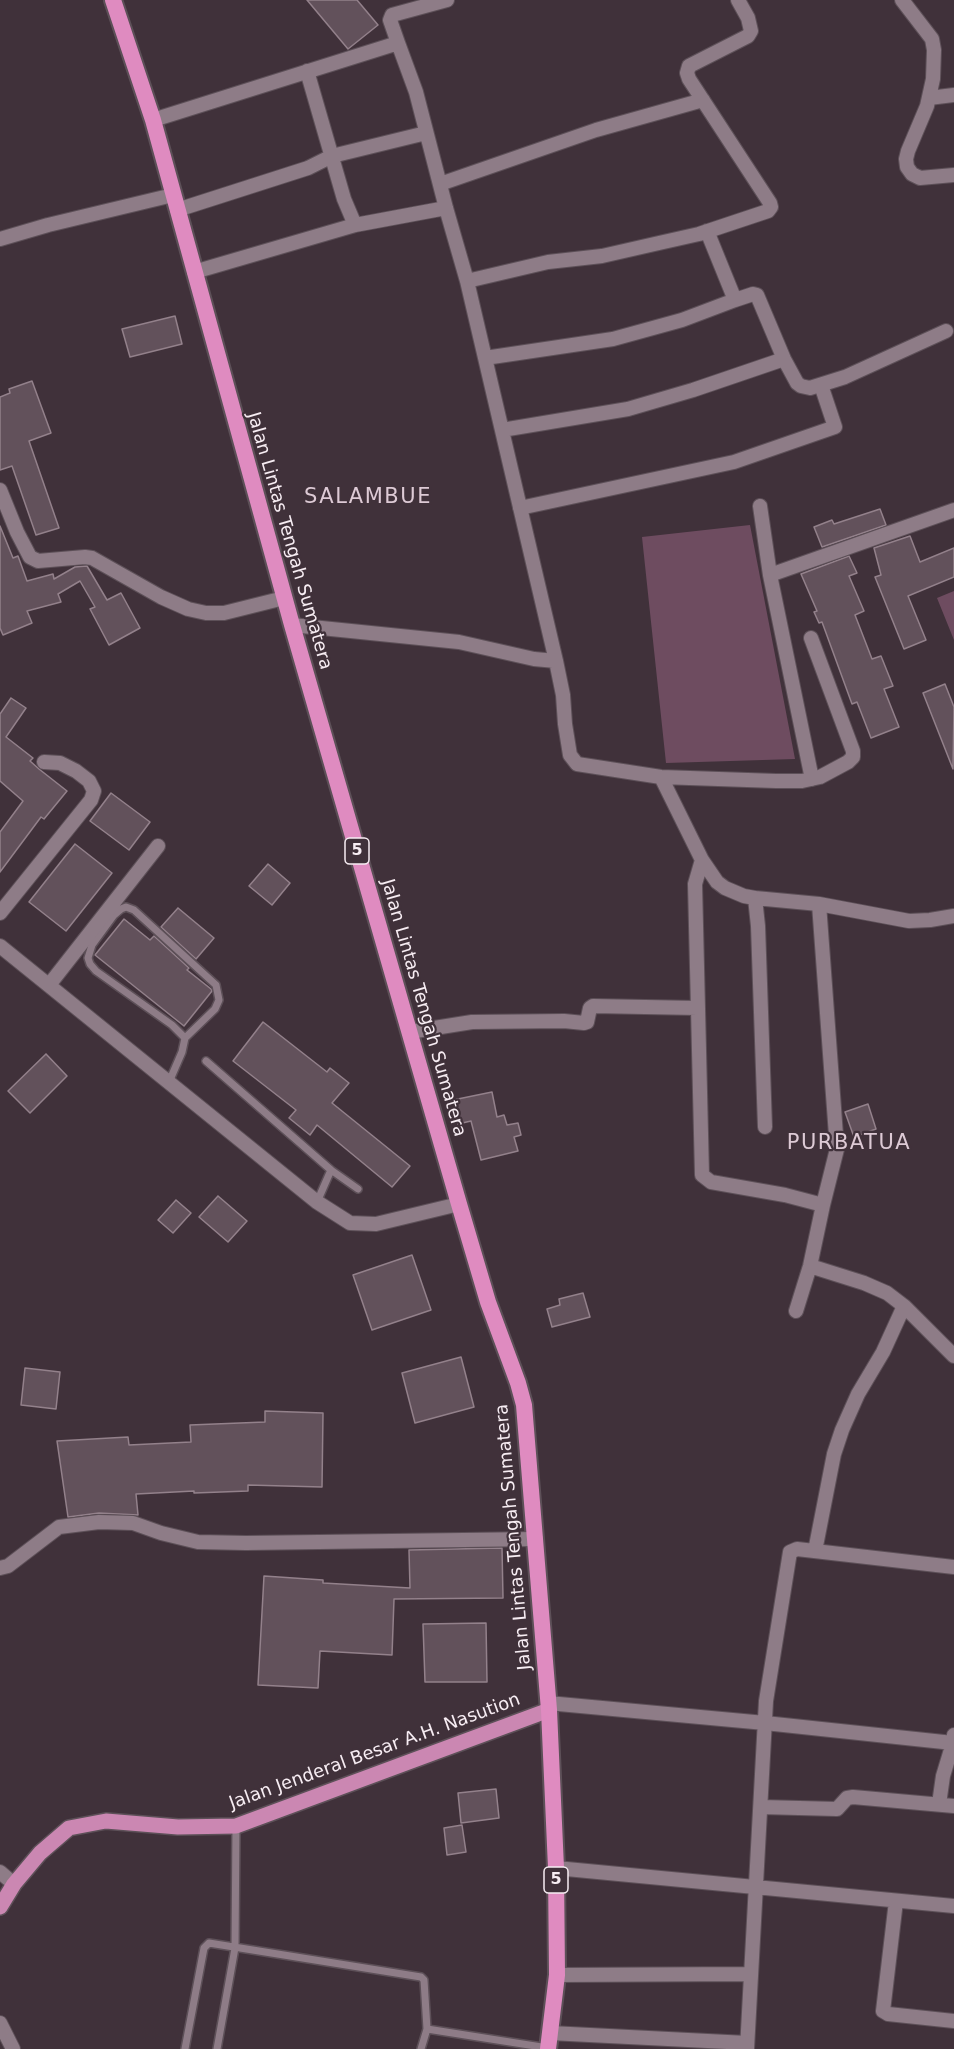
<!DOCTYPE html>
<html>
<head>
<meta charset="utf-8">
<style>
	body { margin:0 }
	canvas { display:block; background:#40313a }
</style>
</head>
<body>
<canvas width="954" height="2049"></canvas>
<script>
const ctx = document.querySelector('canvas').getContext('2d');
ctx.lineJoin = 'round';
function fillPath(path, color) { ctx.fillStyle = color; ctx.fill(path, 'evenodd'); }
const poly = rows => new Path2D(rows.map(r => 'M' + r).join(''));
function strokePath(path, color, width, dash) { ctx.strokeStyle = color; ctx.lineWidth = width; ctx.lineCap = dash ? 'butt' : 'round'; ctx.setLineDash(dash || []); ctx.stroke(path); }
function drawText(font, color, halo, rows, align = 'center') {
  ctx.font = font + ' "DejaVu Sans",sans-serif'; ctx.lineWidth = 4.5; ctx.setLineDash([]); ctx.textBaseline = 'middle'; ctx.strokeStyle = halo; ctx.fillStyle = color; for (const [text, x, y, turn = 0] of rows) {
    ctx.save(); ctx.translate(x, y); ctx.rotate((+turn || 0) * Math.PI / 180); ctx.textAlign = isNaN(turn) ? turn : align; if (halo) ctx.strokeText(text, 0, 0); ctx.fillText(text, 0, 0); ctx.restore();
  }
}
fillPath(poly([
	[750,525,795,759,666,763,642,537],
	[954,591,954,640,937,598]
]), '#6e4c60');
const building = poly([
	[307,0,357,0,378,25,348,49,307,0],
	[175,316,182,344,130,357,122,329,175,316],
	[32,381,51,433,29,441,59,528,36,535,12,466,0,470,0,397,10,393,9,389,32,381],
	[880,509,886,525,822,547,814,527,832,520,834,524,880,509],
	[0,526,13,558,18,556,27,581,53,574,54,579,75,567,87,566,107,600,121,593,140,628,109,645,90,609,95,607,80,581,58,594,61,602,27,611,32,623,3,635,0,628,0,526],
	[910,536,920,562,954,548,954,577,908,596,926,640,904,649,875,577,881,575,874,548,910,536],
	[849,556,857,573,849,576,864,611,855,615,872,659,881,656,893,686,884,689,899,727,871,738,857,702,852,704,822,622,819,623,814,612,817,611,801,574,849,556],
	[945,684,954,707,953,769,923,693,945,684],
	[11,698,26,708,6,737,33,758,30,761,39,769,67,791,44,819,41,817,0,872,0,832,23,801,0,781,0,714,11,698],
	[111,793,150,822,129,850,90,821,111,793],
	[75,844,112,873,66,931,29,902,75,844],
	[268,864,290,883,272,905,249,886,268,864],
	[178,908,214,938,196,959,161,927,178,908],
	[124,919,150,940,154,936,189,968,187,970,211,989,212,991,184,1026,95,955,124,919],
	[263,1022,327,1072,330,1068,349,1083,332,1103,410,1166,392,1187,317,1125,310,1135,289,1118,296,1110,233,1061,263,1022],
	[46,1054,67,1076,30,1113,8,1091,46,1054],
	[492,1092,497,1117,504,1115,507,1125,518,1123,521,1135,514,1137,518,1151,481,1160,471,1121,458,1124,453,1100,492,1092],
	[868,1104,876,1129,854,1137,845,1112,868,1104],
	[218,1196,247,1221,228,1242,199,1217,218,1196],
	[176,1200,191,1213,173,1233,158,1220,176,1200],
	[412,1255,431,1310,372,1330,353,1275,412,1255],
	[583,1293,590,1317,552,1327,547,1309,560,1305,559,1299,583,1293],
	[461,1357,474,1407,415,1423,402,1373,461,1357],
	[25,1368,60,1372,56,1409,21,1405,25,1368],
	[265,1411,323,1413,322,1487,248,1485,248,1491,194,1493,194,1491,136,1494,138,1515,99,1513,68,1517,57,1441,128,1437,129,1445,191,1442,190,1425,265,1422,265,1411],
	[502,1548,503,1598,394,1599,392,1655,320,1651,318,1688,258,1685,264,1576,323,1580,323,1583,410,1588,409,1550,502,1548],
	[486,1623,487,1682,425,1682,423,1624,486,1623],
	[496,1789,499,1818,461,1823,458,1793,496,1789],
	[462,1825,466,1852,447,1855,444,1828,462,1825]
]);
fillPath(building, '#62515b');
strokePath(building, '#93818b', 1.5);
const service = poly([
	[206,1061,331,1170],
	[169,1082,182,1052,185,1038,172,1025,96,971,90,964,88,958,92,945,114,915,121,909,126,907,134,910,216,985,219,1000,215,1009,185,1038],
	[317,1202,331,1170,358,1189],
	[427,2029,548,2048],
	[185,2049,204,1948,209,1943,421,1977,424,1980,427,2029,421,2049],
	[217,2049,235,1948,236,1826]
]);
const minor = poly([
	[902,0,932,39,934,50,933,79,927,106,908,151,906,159,907,167,912,174,920,178,954,175],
	[398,43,390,20,392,15,447,0],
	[307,71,344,199,355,225,446,208],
	[929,98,954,95],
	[153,120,398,43,416,92,446,208,467,281,556,661,563,695,565,724,570,755,577,764,661,777,776,781,802,781,820,777,848,762,853,757,853,751,811,638],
	[440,184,596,130,703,100],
	[177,210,308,168,332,156,426,133],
	[707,231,735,300,753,294,757,295,784,359,797,383,801,386,810,388,845,377,946,331],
	[0,239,48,225,173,195],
	[194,272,355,225],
	[467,281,548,262,602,256,659,243,699,234,768,211,771,207,770,203,689,79,687,73,689,66,748,36,751,31,748,18,738,0],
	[485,358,613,339,682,320,735,300],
	[502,430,628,409,693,390,784,359],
	[0,490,17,532,30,557,38,561,85,557,92,558,161,597,188,609,206,613,224,613,284,598],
	[760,506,770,575,812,779],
	[520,508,734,462,835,427,821,385],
	[770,575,954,510],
	[292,625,459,642,534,659,556,661],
	[661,777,702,860,695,884,702,1175,711,1182,785,1195,823,1205,810,1266,796,1311],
	[702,860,717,882,725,888,744,896,755,898,758,926,765,1127],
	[755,898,819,904,837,1149,823,1205],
	[819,904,909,921,930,920,954,916],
	[0,913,91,800,94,791,89,781,76,771,60,763,44,762],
	[0,946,317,1202,350,1223,376,1224,459,1204],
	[49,985,158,846],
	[409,1032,472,1022,564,1021,584,1023,587,1022,590,1008,593,1006,697,1008],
	[810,1266,864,1283,887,1293,904,1306,954,1356],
	[815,1551,834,1454,842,1430,858,1394,883,1352,904,1306],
	[0,1568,8,1566,59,1527,99,1522,133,1523,161,1533,198,1542,246,1543,536,1539],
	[548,1703,765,1723,953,1743,954,1735],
	[939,1804,943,1776,953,1743],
	[761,1807,837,1809,847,1798,853,1797,954,1806],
	[556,1868,954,1906],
	[0,1872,14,1884],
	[896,1901,883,2011,888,2014,954,2021],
	[557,1975,751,1974],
	[0,2023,13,2049],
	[550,2033,747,2043],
	[747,2049,766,1701,790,1552,797,1549,954,1567]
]);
const primary = poly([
	[0,1907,14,1884,40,1853,69,1828,106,1821,178,1827,236,1826,549,1710]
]);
const trunk = poly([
	[113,0,153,120,292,625,459,1204,488,1302,518,1383,524,1405,549,1710,556,1868,557,1975,548,2049]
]);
strokePath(service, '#5d5058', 10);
strokePath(minor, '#5d5058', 16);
strokePath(primary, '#5d5058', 18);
strokePath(trunk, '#5d5058', 20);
strokePath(service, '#8e7c87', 7);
strokePath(minor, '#8e7c87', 14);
strokePath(primary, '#cb87b2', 15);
strokePath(trunk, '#df8bc0', 16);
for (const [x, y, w] of [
	[357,851,24],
	[556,1880,24]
]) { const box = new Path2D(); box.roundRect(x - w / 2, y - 13, w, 26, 4.5); ctx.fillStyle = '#40313a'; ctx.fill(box); strokePath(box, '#f7edf3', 1.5); }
drawText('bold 16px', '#f7edf3', null, [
	["5",357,851],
	["5",556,1880]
]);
drawText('18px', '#f7edf3', '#40313a', [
	["Jalan Lintas Tengah Sumatera",289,541,74],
	["Jalan Lintas Tengah Sumatera",423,1008,74],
	["Jalan Lintas Tengah Sumatera",514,1537,-95],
	["Jalan Jenderal Besar A.H. Nasution",375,1752,-20]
]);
ctx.letterSpacing = '1.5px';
drawText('21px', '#ddcad5', '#40313a', [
	["SALAMBUE",368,498],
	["PURBATUA",849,1144]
]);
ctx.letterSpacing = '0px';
</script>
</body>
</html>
